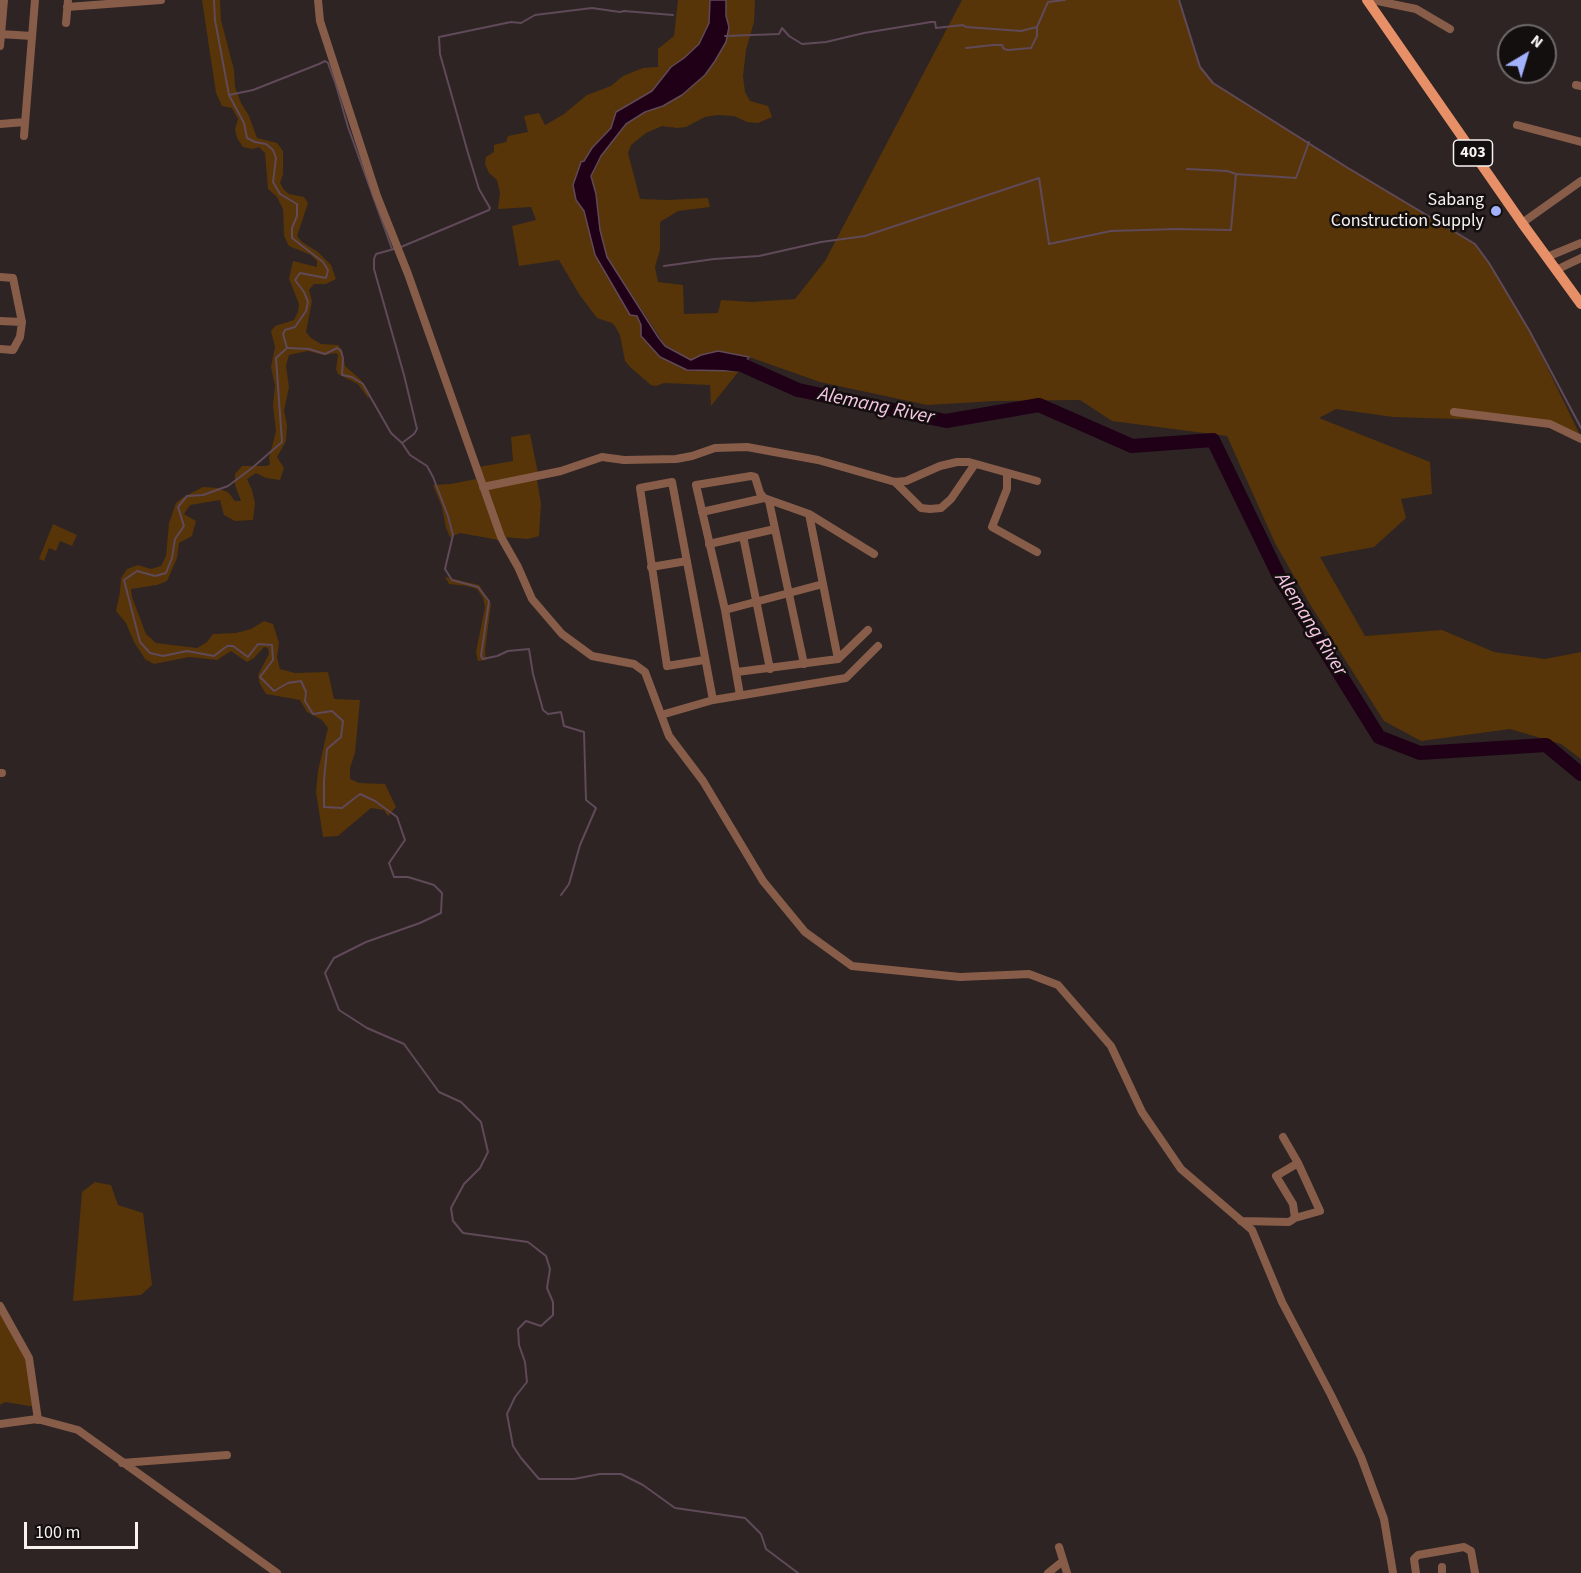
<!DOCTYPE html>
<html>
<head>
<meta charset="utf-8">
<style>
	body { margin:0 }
	#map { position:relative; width:1581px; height:1573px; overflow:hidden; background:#2d2423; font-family:"Source Sans 3",sans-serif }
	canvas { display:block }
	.north { position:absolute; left:1497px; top:24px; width:60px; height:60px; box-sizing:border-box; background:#130f0e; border:2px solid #6f6a69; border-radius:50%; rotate:38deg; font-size:16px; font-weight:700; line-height:24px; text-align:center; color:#f8f2f1 }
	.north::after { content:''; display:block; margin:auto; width:21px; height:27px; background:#a3b2fd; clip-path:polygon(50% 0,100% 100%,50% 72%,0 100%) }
	.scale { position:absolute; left:24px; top:1522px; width:114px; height:27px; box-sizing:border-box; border:3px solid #f8f2f1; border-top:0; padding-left:8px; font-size:18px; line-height:21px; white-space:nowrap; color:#f8f2f1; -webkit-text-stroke:4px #130f0e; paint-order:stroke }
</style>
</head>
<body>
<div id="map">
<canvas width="1581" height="1573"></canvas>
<div class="north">N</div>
<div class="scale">100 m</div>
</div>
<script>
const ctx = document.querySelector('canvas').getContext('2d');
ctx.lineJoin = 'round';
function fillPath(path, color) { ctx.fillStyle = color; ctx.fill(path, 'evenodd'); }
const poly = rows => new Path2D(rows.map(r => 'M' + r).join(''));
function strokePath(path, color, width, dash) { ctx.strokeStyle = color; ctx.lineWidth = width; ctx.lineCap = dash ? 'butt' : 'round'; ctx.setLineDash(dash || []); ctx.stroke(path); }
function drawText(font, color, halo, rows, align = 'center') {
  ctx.font = font + ' "Source Sans 3",sans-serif'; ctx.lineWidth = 5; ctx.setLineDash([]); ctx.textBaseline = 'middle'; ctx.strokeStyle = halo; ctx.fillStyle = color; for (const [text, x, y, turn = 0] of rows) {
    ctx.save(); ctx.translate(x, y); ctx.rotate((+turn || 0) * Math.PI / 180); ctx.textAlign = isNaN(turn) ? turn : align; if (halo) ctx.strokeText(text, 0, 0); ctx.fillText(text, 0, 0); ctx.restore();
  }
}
fillPath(poly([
	[202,0,220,0,221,20,234,70,235,87,241,103,249,116,257,138,277,143,283,151,283,174,280,183,284,190,289,194,304,197,308,203,297,236,302,242,318,252,331,265,336,279,326,284,314,284,309,290,312,301,306,332,311,338,321,344,338,345,342,350,345,366,361,380,371,396,368,398,358,384,338,374,336,369,338,355,336,353,324,355,308,351,289,355,286,366,289,387,284,411,287,425,286,441,277,457,284,468,280,480,266,478,256,473,247,479,252,490,255,503,253,520,235,521,224,515,220,500,190,505,184,514,196,521,192,536,179,543,177,558,167,581,157,585,131,589,132,597,146,634,156,643,197,648,207,642,213,634,236,633,251,629,264,621,273,624,279,643,277,657,280,669,295,673,328,672,334,699,360,700,355,753,350,768,350,779,359,783,385,784,396,807,388,816,384,810,371,808,338,836,323,837,316,792,318,771,328,728,322,720,307,712,300,700,266,694,260,684,258,675,269,654,268,648,264,647,254,658,247,662,231,651,217,660,189,657,154,664,145,659,134,642,126,623,116,611,120,592,121,578,127,569,138,565,151,569,161,566,166,556,169,523,176,503,182,498,203,487,217,488,228,492,235,501,241,501,235,485,235,474,242,466,267,466,270,464,269,458,276,431,273,405,275,386,271,367,275,347,271,331,275,326,294,320,298,312,299,304,289,279,293,261,317,267,317,261,311,255,289,246,284,236,283,209,277,197,268,189,265,153,259,147,252,149,243,147,237,138,235,129,238,119,232,108,222,106,216,93],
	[678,0,710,0,709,23,705,33,699,44,684,58,671,67,652,91,616,112,611,128,592,148,578,168,576,200,584,211,595,255,630,315,637,316,641,325,641,336,649,344,702,371,739,371,711,406,710,385,664,383,656,386,651,385,631,368,625,361,620,335,615,326,612,323,597,318,579,294,559,260,519,266,512,226,536,220,531,207,498,209,500,193,497,180,489,173,485,164,486,157,494,152,494,145,506,142,508,136,528,132,524,116,539,113,545,125,564,114,587,95,611,86,623,76,643,68,658,67,658,49,674,36],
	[726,0,755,0,754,22,746,50,743,76,745,92,750,101,768,106,772,117,758,123,747,122,734,116,717,115,705,117,686,127,677,128,662,126,646,133,631,145,628,153,640,199,667,200,708,198,710,207,678,211,660,222,660,250,655,267,658,282,683,285,684,314,718,313,721,300,752,302,795,299,825,261,962,0,1179,0,1200,67,1213,83,1348,168,1475,244,1489,263,1529,330,1581,437,1550,424,1522,421,1393,417,1336,409,1319,418,1430,462,1432,494,1401,499,1406,518,1374,547,1320,557,1365,636,1442,630,1494,652,1545,659,1581,652,1581,759,1561,744,1510,729,1421,741,1384,721,1311,606,1275,543,1227,436,1112,421,1080,400,995,401,927,405,820,382,749,357,718,351,701,355,691,360,665,345,607,257,600,230,596,194,591,176,601,156,626,124,645,112,663,106,682,95,705,75,715,61,729,27,726,16],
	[530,434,538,473,536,474,541,504,539,536,528,539,503,537,478,467,513,461,511,437],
	[476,479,482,495,499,540,460,533,450,537,446,528,442,507,433,485,451,484],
	[53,524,77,535,72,546,60,541,56,551,49,548,44,561,39,559],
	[445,577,479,585,491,604,485,651,486,660,478,661,476,652,485,607,483,598,477,589,467,586,449,584],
	[95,1182,111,1185,118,1205,143,1213,152,1285,141,1295,73,1301,82,1192],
	[0,1306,29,1358,36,1407,5,1402,0,1405]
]), '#573508');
const water = poly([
	[710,0,726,0,726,16,729,27,726,42,715,61,705,75,682,95,663,106,645,112,626,124,601,156,591,176,596,194,600,230,607,257,658,337,665,346,691,360,701,355,718,351,749,357,739,371,687,370,660,357,641,336,641,325,637,316,630,315,595,255,584,211,576,200,573,185,581,162,584,161,592,148,611,128,616,112,652,91,671,67,684,58,699,44,709,23,710,0]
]);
fillPath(water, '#1f0016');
strokePath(water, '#604958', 1.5);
strokePath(poly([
	[214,0,215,20,229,95,244,123,247,138,255,142,266,144,273,150,276,158,273,182,280,194,297,204,297,216,292,228,292,238,323,262,328,270,326,278,300,273,295,280,304,292,308,302,306,311,295,327,285,330,283,334,287,348,276,358,282,442,252,468,228,486,203,495,187,496,178,507,184,526,175,539,172,558,166,573,155,576,137,571,124,580,140,642,150,653,163,656,187,651,214,656,227,646,233,646,248,657,258,644,272,645,273,660,260,677,274,691,288,683,301,681,306,692,305,701,313,714,332,711,343,721,341,737,327,749,324,780,324,807,342,808,360,794,375,801,397,817,405,840,389,863,394,877,408,877,434,885,442,893,441,913,420,923,366,942,334,958,325,973,339,1010,367,1028,404,1044,439,1092,461,1102,481,1122,488,1152,480,1168,464,1184,451,1208,453,1221,463,1233,528,1242,546,1256,550,1269,547,1288,553,1302,553,1315,541,1326,526,1321,518,1329,519,1345,525,1362,527,1382,515,1397,507,1414,513,1446,521,1458,539,1479,574,1479,600,1474,621,1474,643,1485,675,1508,745,1518,761,1534,766,1549,798,1573],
	[1179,0,1200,67,1213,83,1348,168,1475,244,1489,263,1529,330,1581,428],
	[725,36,779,34,782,28,789,36,802,44,826,42,864,33,931,22,935,22,936,28,963,25,966,27,1021,31,1037,27,1048,2,1065,0],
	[966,48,993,45,1002,45,1004,49,1008,50,1031,48,1037,36,1037,27],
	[229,95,253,90,319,64,325,61,328,63,336,85,348,127,392,249],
	[1187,169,1227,171,1236,174,1296,178,1309,142],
	[401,247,489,210,490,208,479,189,468,153,440,54,439,37,511,22,521,23,535,15,592,8,620,12,624,11,673,15],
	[394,249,376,254,374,259,374,269,404,375,417,429,414,434,402,443,410,455,427,466,433,477,448,516,453,535,445,569,452,580,478,587,489,601,481,656,483,659,497,656,508,651,529,649,533,674,543,710,548,714,561,712,564,726,584,732,586,800,596,808,580,845,569,884,561,895],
	[664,266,714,259,759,256,821,242,865,236,1039,178,1049,244,1111,231,1176,229,1231,230,1236,174],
	[288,348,309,349,325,354,337,348,341,351,343,358,342,375,352,377,363,384,391,433,402,443]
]), '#604958', 2);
strokePath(poly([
	[725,363,742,365,798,390,946,421,1039,405,1132,446,1213,440,1280,578,1379,737,1420,753,1546,745,1581,774]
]), '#1f0016', 14);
strokePath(poly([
	[318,0,320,21,377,196,408,274,501,537,518,567,532,599,562,634,592,656,634,664,645,672,669,736,703,781,763,881,805,932,852,966,960,977,1029,974,1058,985,1111,1046,1142,1112,1181,1169,1252,1230,1282,1302,1331,1395,1361,1457,1384,1519,1393,1573],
	[1373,0,1416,9,1450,29],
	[67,7,161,0],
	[66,23,68,0],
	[0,34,32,36],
	[0,46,4,0],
	[1576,85,1581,86],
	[0,124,25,122],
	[1517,125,1581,142],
	[24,136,35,0],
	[1522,223,1581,181],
	[1547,257,1581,243],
	[1556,270,1581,258],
	[0,277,13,278,22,322,0,321],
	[0,349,13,350,20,337,22,322],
	[1454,412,1550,424,1581,439],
	[1007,473,1007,489,992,527,1037,552],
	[895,482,921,508,930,509,941,508,951,499,975,464],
	[483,487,561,471,602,457,624,460,676,459,692,456,715,448,747,447,818,460,895,482,906,481,940,466,957,462,969,462,1037,481],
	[769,501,804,664],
	[702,512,764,498],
	[809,514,874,554],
	[743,536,770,669],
	[709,544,775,529],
	[651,567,687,561],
	[725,610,823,584],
	[704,660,667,666,640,488,672,482,713,700],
	[737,672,838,659,868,630],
	[740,695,725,610,696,485,751,476,755,477,760,493,764,498,809,514,838,659],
	[661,715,713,700,846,678,878,646],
	[0,773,2,773],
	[1295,1218,1320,1211,1298,1163],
	[1241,1221,1289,1222,1295,1218,1293,1204,1276,1176,1298,1163,1283,1137],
	[0,1306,29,1358,38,1420],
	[0,1424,37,1419,78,1430,277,1573],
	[122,1463,227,1455],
	[1059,1547,1067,1573],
	[1442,1567,1442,1573],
	[1048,1573,1063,1561],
	[1416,1573,1414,1559,1418,1555,1464,1547,1471,1551,1475,1573]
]), '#875d49', 8);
strokePath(poly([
	[1367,0,1522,223,1581,304]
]), '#e79068', 10);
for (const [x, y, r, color] of [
	[1496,211,6,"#a3b2fd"]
]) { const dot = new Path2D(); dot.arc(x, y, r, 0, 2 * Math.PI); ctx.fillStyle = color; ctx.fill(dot); strokePath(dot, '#130f0e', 2); }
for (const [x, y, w] of [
	[1473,153,39]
]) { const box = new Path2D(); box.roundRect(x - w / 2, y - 13, w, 26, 4.5); ctx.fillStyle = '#130f0e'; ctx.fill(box); strokePath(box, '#f8f2f1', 1.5); }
drawText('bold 16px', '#f8f2f1', null, [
	["403",1473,153]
]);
drawText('18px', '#f8f2f1', '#130f0e', [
	["Sabang",1484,201],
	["Construction Supply",1484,222]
], 'right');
drawText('italic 20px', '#f7c7e5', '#130f0e', [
	["Alemang River",876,407,12],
	["Alemang River",1310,625,58]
]);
</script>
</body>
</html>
